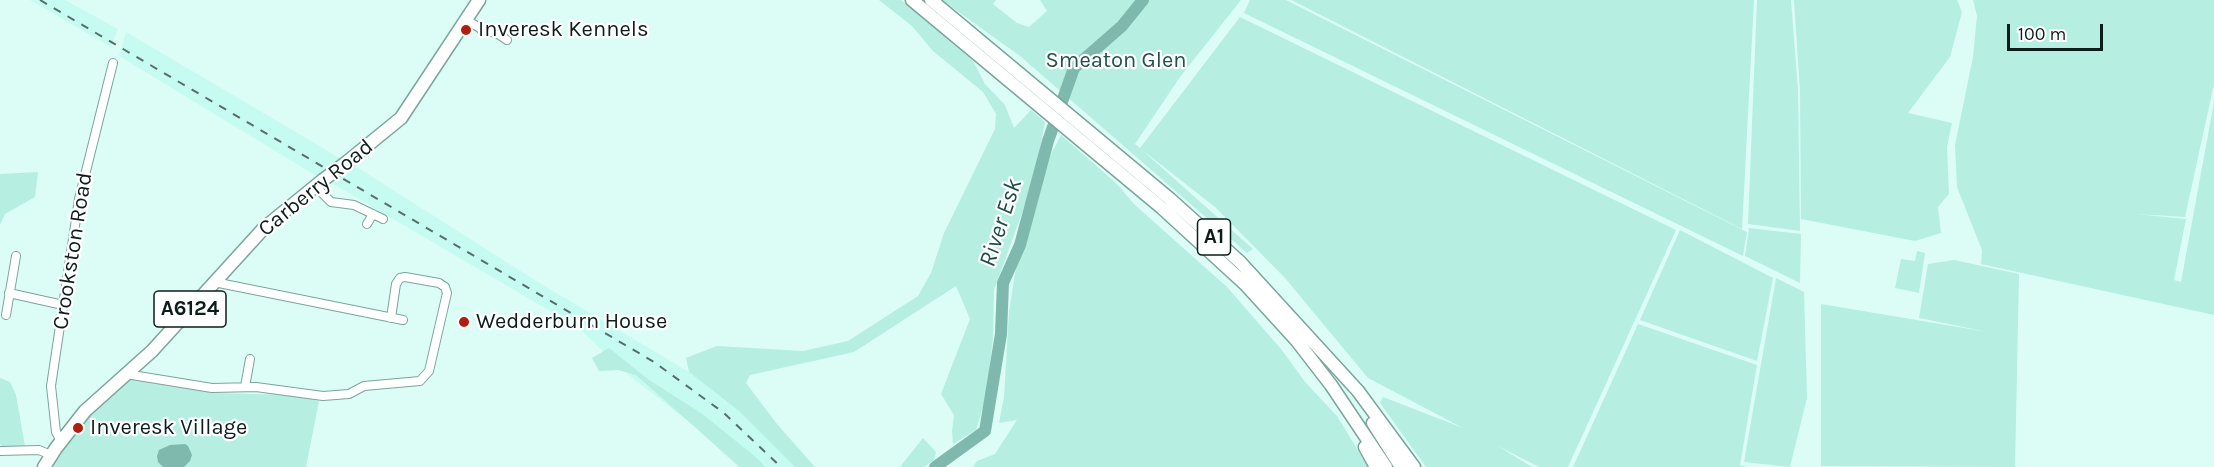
<!DOCTYPE html>
<html>
<head>
<meta charset="utf-8">
<style>
	body { margin:0 }
	#map { position:relative; width:2214px; height:467px; overflow:hidden; background:#dbfdf6; font-family:Karla,sans-serif }
	canvas { display:block }
	.scale { position:absolute; left:2007px; top:24px; width:96px; height:27px; box-sizing:border-box; border:3px solid #0d1d1a; border-top:0; padding-left:8px; font-size:18px; line-height:21px; white-space:nowrap; color:#0d1d1a; -webkit-text-stroke:4px #fff; paint-order:stroke }
</style>
</head>
<body>
<div id="map">
<canvas width="2214" height="467"></canvas>
<div class="scale">100 m</div>
</div>
<script>
const ctx = document.querySelector('canvas').getContext('2d');
ctx.lineJoin = 'round';
function fillPath(path, color) { ctx.fillStyle = color; ctx.fill(path, 'evenodd'); }
const poly = rows => new Path2D(rows.map(r => 'M' + r).join(''));
function strokePath(path, color, width, dash) { ctx.strokeStyle = color; ctx.lineWidth = width; ctx.lineCap = dash ? 'butt' : 'round'; ctx.setLineDash(dash || []); ctx.stroke(path); }
function drawText(font, color, halo, rows, align = 'center') {
  ctx.font = font + ' Karla,sans-serif'; ctx.lineWidth = 4.5; ctx.setLineDash([]); ctx.textBaseline = 'middle'; ctx.strokeStyle = halo; ctx.fillStyle = color; for (const [text, x, y, turn = 0] of rows) {
    ctx.save(); ctx.translate(x, y); ctx.rotate((+turn || 0) * Math.PI / 180); ctx.textAlign = isNaN(turn) ? turn : align; if (halo) ctx.strokeText(text, 0, 0); ctx.fillText(text, 0, 0); ctx.restore();
  }
}
fillPath(poly([
	[30,0,65,0,118,29,111,47],
	[126,32,328,151,341,160,318,177,119,56],
	[352,164,533,279,689,372,739,411,795,467,738,467,693,425,621,369,579,328,330,182]
]), '#c5fbf0');
fillPath(poly([
	[879,0,901,0,973,61,985,84,1005,105,1014,128,1031,110,1045,122,1034,180,994,290,993,339,986,397,976,430,953,444,952,431,954,415,941,394,970,319,956,286,854,352,750,375,746,383,777,424,815,467,795,467,739,411,689,372,686,358,717,346,803,351,848,341,918,296,931,273,944,233,995,129,996,114,983,92,933,51,912,26],
	[942,0,996,0,993,4,1017,23,1029,27,1047,11,1040,0,1241,0,1180,77,1135,144,1140,148,1240,17,1676,230,1568,467,1539,467,1498,446,1532,467,1426,467,1380,403,1383,397,1463,428,1368,378,1285,278,1215,207,1141,149,1253,249,1247,253,1020,56],
	[1250,0,1286,0,1747,232,1743,256,1244,13],
	[1291,0,1754,0,1742,229],
	[1757,0,1791,0,1798,90,1800,231,1748,224],
	[1794,0,1957,0,1962,12,1950,57,1908,113,1952,123,1947,147,1949,194,1938,207,1941,233,1915,241,1801,219,1800,91],
	[1973,0,2214,0,2214,84,2185,217,2136,214,2186,219,2174,280,2181,282,2214,102,2214,315,1981,264,1982,250,1957,187,1955,145,1973,57,1977,16],
	[1061,135,1116,183,1135,205,1227,287,1281,349,1306,383,1337,416,1368,467,973,467,977,461,995,454,1017,420,999,423,1004,397,1009,312,1016,267,1051,154],
	[38,172,35,197,5,214,0,225,0,174],
	[1749,228,1801,234,1800,283,1745,256],
	[1680,230,1773,278,1757,361,1640,320],
	[1917,251,1925,253,1919,293,1895,288,1901,259,1915,261],
	[1954,260,2019,274,2015,467,1821,466,1821,304,1988,332,1919,318,1928,264],
	[1776,278,1804,292,1807,398,1790,467,1744,462],
	[1638,324,1757,365,1740,465,1747,467,1573,467],
	[609,348,649,380,701,413,757,458,765,467,740,467,636,375,618,370,599,371,592,358],
	[0,378,10,382,16,395,25,446,13,448,2,447,0,444],
	[132,378,217,393,296,395,319,401,306,467,53,467,55,457,92,410],
	[923,438,936,452,934,460,924,467,900,467]
]), '#b6eee2');
fillPath(poly([
	[185,444,188,446,192,455,190,461,184,467,163,467,158,462,157,456,159,450,170,445]
]), '#7fb9ad');
strokePath(poly([
	[939,464,940,467]
]), '#7fb9ad', 2);
strokePath(poly([
	[935,467,985,431,1001,334,1003,283,1020,245,1048,141,1074,68,1122,26,1143,0]
]), '#7fb9ad', 12);
const minor = poly([
	[467,20,481,29,498,34,507,40],
	[315,186,331,202,354,205,383,219],
	[367,224,373,214],
	[214,282,403,320],
	[9,293,63,305],
	[6,315,16,256],
	[129,373,132,375,212,388,256,387,323,396,349,394,364,386,420,381,429,371,447,293,445,287,439,283,405,277,400,278,396,284,391,318],
	[245,387,250,359],
	[61,441,56,432,51,386,79,199,113,63],
	[0,451,39,450,51,455]
]);
const primary = poly([
	[347,162,401,118,479,0],
	[44,467,56,448,85,411,152,351,264,228,323,180]
]);
const trunk = poly([
	[912,0,1162,208,1245,284,1297,341,1331,385,1386,467],
	[931,0,1170,199,1240,262,1358,391,1414,467],
	[1373,423,1401,467],
	[1365,447,1376,467]
]);
strokePath(minor, '#7ba49b', 10);
strokePath(primary, '#7ba49b', 15);
strokePath(trunk, '#7ba49b', 15);
strokePath(minor, '#fff', 8);
strokePath(primary, '#fff', 12);
strokePath(trunk, '#fff', 12);
strokePath(poly([
	[40,0,654,362,724,413,781,467]
]), '#586e6a', 2, [8, 8]);
const primaryBridge = poly([
	[323,180,347,162]
]);
strokePath(primaryBridge, '#7ba49b', 15, []);
strokePath(primaryBridge, '#fff', 12);
for (const [x, y, r, color] of [
	[466,30,6,"#ae1f0f"],
	[464,322,6,"#ae1f0f"],
	[78,428,6,"#ae1f0f"]
]) { const dot = new Path2D(); dot.arc(x, y, r, 0, 2 * Math.PI); ctx.fillStyle = color; ctx.fill(dot); strokePath(dot, '#fff', 2); }
for (const [x, y, w] of [
	[1214,237,33],
	[190,309,72]
]) { const box = new Path2D(); box.roundRect(x - w / 2, y - 18, w, 36, 4.5); ctx.fillStyle = '#fff'; ctx.fill(box); strokePath(box, '#0d1d1a', 1.5); }
drawText('bold 21px', '#0d1d1a', null, [
	["A1",1214,237],
	["A6124",190,309]
]);
drawText('22px', '#0d1d1a', '#fff', [
	["Inveresk Kennels",478,30],
	["Wedderburn House",476,322],
	["Inveresk Village",90,428]
], 'left');
drawText('22px', '#20524a', '#fff', [
	["Smeaton Glen",1116,61]
]);
drawText('22px', '#0d1d1a', '#fff', [
	["Carberry Road",316,188,-39],
	["Crookston Road",73,251,-81]
]);
drawText('italic 24px', '#1b4d45', '#fff', [
	["River Esk",1001,223,-72]
]);
</script>
</body>
</html>
